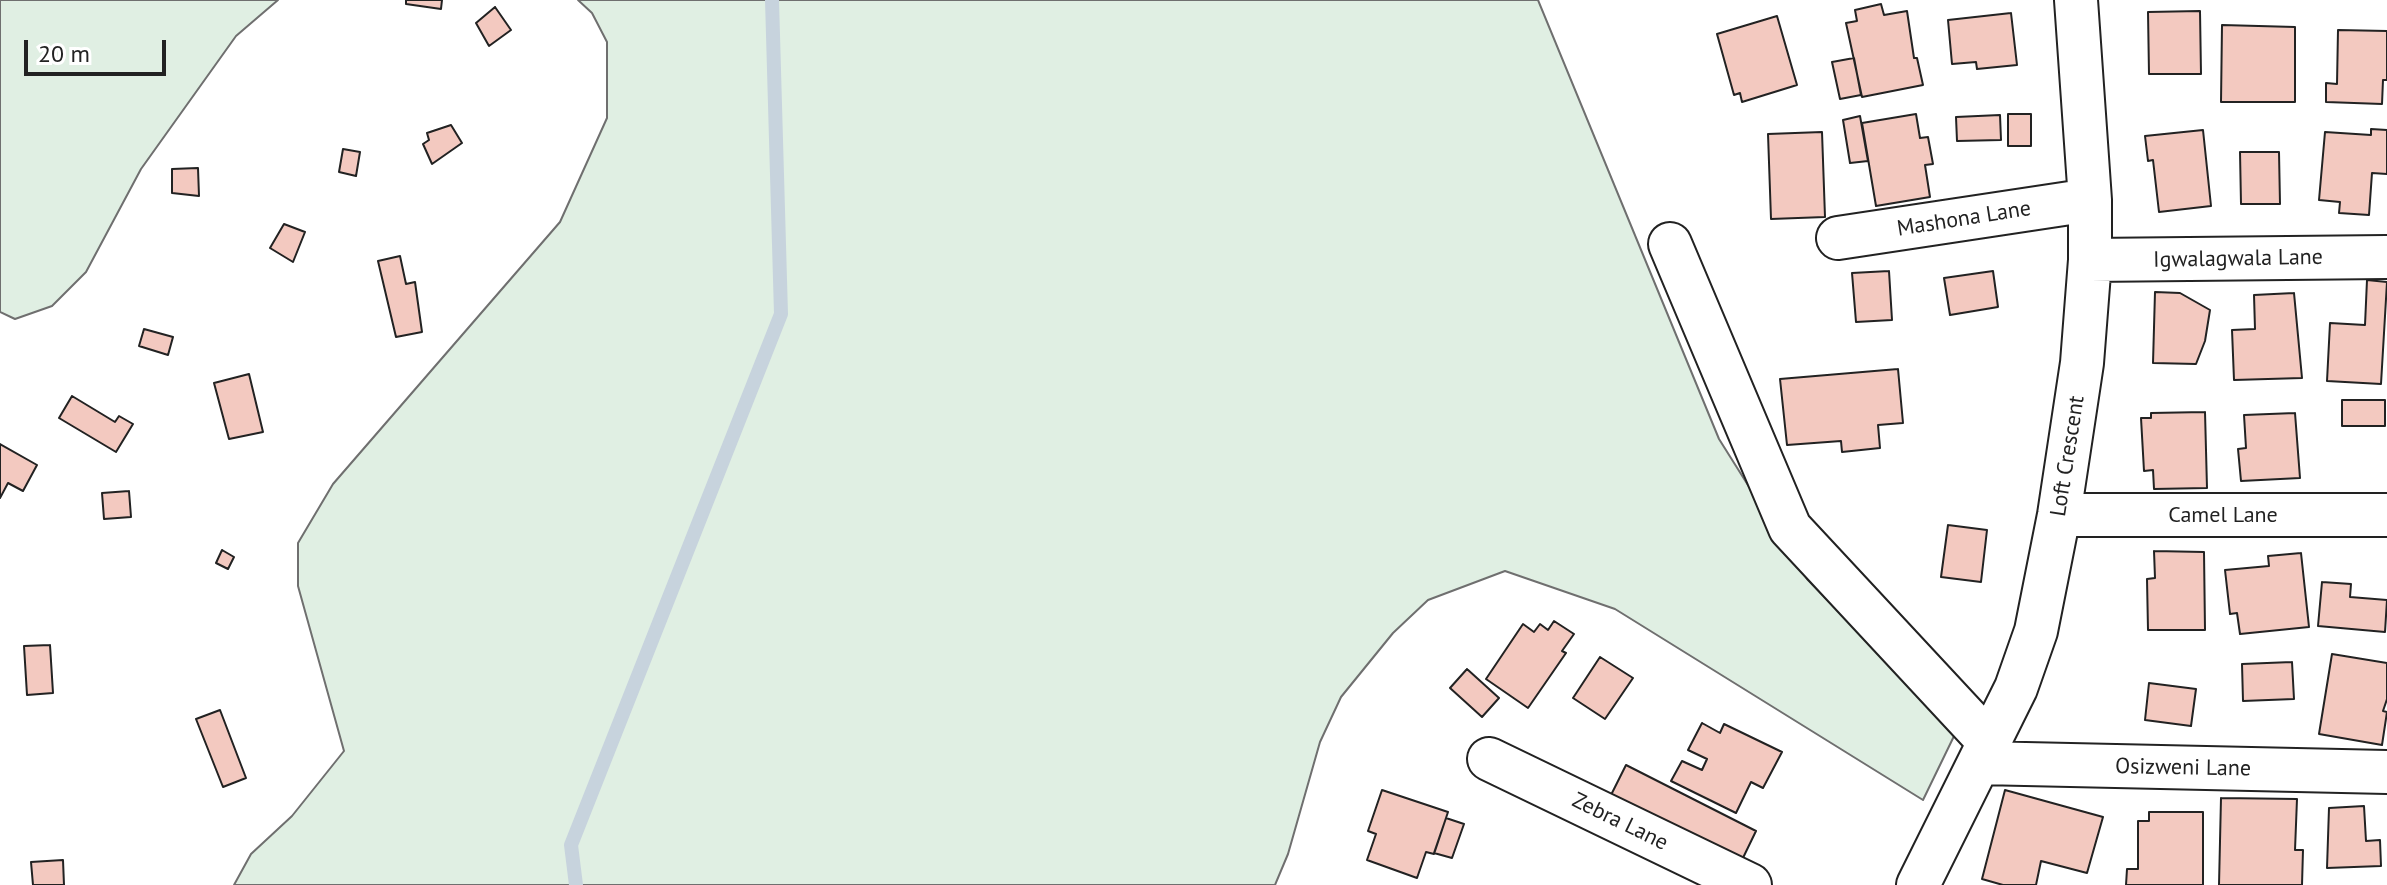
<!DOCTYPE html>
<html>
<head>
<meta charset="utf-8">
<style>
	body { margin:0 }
	#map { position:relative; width:2387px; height:885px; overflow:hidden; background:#fff; font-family:"PT Sans",sans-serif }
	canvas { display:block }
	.scale { position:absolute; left:24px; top:40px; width:142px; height:36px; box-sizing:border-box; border:4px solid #222; border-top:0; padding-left:10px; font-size:24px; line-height:28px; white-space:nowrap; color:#222; -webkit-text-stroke:6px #fff; paint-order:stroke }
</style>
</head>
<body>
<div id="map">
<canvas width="2387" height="885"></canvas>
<div class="scale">20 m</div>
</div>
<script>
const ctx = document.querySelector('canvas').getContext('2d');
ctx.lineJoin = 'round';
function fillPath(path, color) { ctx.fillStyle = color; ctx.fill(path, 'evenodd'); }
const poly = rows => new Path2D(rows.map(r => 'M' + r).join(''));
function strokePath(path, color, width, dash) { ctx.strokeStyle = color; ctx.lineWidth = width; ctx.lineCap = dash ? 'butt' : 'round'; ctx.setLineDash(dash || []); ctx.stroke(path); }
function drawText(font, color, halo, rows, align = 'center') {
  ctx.font = font + ' "PT Sans",sans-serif'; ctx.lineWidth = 6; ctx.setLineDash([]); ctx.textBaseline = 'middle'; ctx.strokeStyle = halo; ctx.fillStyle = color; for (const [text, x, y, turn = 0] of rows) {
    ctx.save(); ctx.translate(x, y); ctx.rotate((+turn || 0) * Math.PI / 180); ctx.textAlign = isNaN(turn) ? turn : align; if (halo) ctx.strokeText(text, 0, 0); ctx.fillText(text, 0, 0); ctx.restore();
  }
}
const green = poly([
	[0,0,278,0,236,36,141,169,86,272,52,306,15,319,0,312,0,0],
	[578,0,1538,0,1719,439,1807,579,1956,732,1923,800,1615,609,1505,571,1428,600,1393,633,1341,697,1320,742,1288,854,1275,885,234,885,251,854,292,816,344,751,298,586,298,543,333,484,560,222,607,118,607,42,592,13,578,0]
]);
fillPath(green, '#e0efe3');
strokePath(green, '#6f6f6f', 2);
strokePath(poly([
	[576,885,571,845,781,314,772,0]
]), '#c7d3dd', 14);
const building = poly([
	[406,0,442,0,441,9,406,4,406,0],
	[1881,4,1884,15,1907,11,1914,58,1917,58,1923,85,1862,97,1846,23,1857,21,1855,10,1881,4],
	[495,7,511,30,489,46,476,23,495,7],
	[2200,11,2201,74,2149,74,2148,12,2200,11],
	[2011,13,2017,65,1977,69,1976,62,1952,64,1948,20,2011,13],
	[1777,16,1797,85,1742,102,1740,93,1734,95,1717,34,1777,16],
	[2222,25,2295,27,2295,102,2221,102,2222,25],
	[2338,30,2387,31,2387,80,2383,80,2382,104,2326,102,2326,83,2337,84,2338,30],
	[1854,58,1861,95,1840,99,1832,62,1854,58],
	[1916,114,1920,138,1928,137,1933,164,1925,165,1930,197,1876,206,1862,123,1916,114],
	[2008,114,2031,114,2031,146,2008,146,2008,114],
	[2000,115,2001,140,1957,141,1956,117,2000,115],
	[1860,116,1868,161,1850,163,1843,120,1860,116],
	[451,125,462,143,432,164,423,144,429,140,427,133,451,125],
	[2371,129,2387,130,2387,174,2372,173,2369,215,2339,213,2340,202,2319,200,2325,132,2371,135,2371,129],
	[2203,130,2211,206,2159,212,2153,160,2148,161,2145,136,2203,130],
	[1822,132,1825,217,1771,219,1768,134,1822,132],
	[343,149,360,152,356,176,339,172,343,149],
	[2240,152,2279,152,2280,204,2241,204,2240,152],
	[198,168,199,196,172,193,172,169,198,168],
	[284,224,305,232,293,262,270,248,284,224],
	[400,256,406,284,415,282,422,332,396,337,378,261,400,256],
	[1889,271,1892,320,1856,322,1852,273,1889,271],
	[1993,271,1998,307,1950,315,1944,278,1993,271],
	[2367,280,2387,282,2381,384,2327,381,2330,323,2365,325,2367,280],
	[2155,292,2180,293,2210,310,2205,341,2196,364,2153,363,2155,292],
	[2294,293,2302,378,2234,380,2232,330,2255,329,2254,295,2294,293],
	[144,329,173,337,168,355,139,346,144,329],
	[1898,369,1903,423,1878,425,1880,448,1842,452,1841,441,1787,445,1780,379,1898,369],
	[249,374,263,432,229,439,214,383,249,374],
	[72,396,115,422,119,416,133,424,116,452,59,418,72,396],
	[2342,400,2385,400,2385,426,2342,426,2342,400],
	[2205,412,2207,488,2154,489,2153,470,2144,471,2141,418,2151,418,2151,413,2205,412],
	[2295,413,2300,478,2241,481,2238,449,2246,448,2244,415,2295,413],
	[0,444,37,465,23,491,8,483,0,498,0,444],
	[129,491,131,517,104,519,102,493,129,491],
	[1948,525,1987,530,1981,582,1941,577,1948,525],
	[222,550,234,557,228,569,216,563,222,550],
	[2154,551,2204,552,2205,630,2148,630,2147,579,2155,578,2154,551],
	[2301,553,2309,627,2240,634,2237,613,2230,614,2225,570,2269,566,2268,556,2301,553],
	[2322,582,2351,584,2350,597,2387,600,2385,632,2318,626,2322,582],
	[1554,621,1574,634,1562,651,1566,653,1528,708,1486,679,1523,624,1534,632,1540,624,1548,630,1554,621],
	[50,645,53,693,27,695,24,646,50,645],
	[2332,654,2387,663,2387,699,2383,711,2387,712,2382,745,2319,734,2332,654],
	[1600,657,1633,678,1605,719,1573,698,1600,657],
	[2292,662,2294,699,2243,701,2242,664,2292,662],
	[1467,669,1499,698,1482,717,1450,688,1467,669],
	[2149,683,2196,689,2191,726,2145,720,2149,683],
	[220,710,246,778,223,787,196,719,220,710],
	[1702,723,1720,733,1724,724,1782,752,1763,788,1751,782,1736,813,1671,781,1682,761,1702,770,1707,759,1688,750,1702,723],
	[1626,765,1756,831,1741,862,1610,797,1626,765],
	[1382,790,1448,812,1434,854,1426,852,1417,878,1367,860,1376,834,1368,831,1382,790],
	[2005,790,2103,817,2087,873,2041,861,2036,885,2003,885,1982,879,2005,790],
	[2221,798,2297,799,2295,850,2303,850,2302,885,2219,885,2221,798],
	[2364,806,2366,841,2380,840,2381,866,2327,868,2329,808,2364,806],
	[2149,812,2203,812,2203,885,2126,885,2127,869,2138,869,2138,821,2149,821,2149,812],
	[1446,818,1464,824,1452,858,1434,853,1446,818],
	[63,860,64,885,33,885,31,862,63,860]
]);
fillPath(building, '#f3c9c0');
strokePath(building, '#222', 2);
const street = poly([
	[1838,238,2090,200],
	[1670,244,1790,528,1990,743],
	[2090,260,2387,257],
	[2059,515,2387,515],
	[1489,759,1750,885],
	[1980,763,2387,772],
	[1918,885,2016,688,2036,631,2059,515,2082,363,2090,260,2090,200,2076,0]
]);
strokePath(street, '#222', 46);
strokePath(street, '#fff', 42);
drawText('22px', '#222', '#fff', [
	["Mashona Lane",1964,219,-9],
	["Igwalagwala Lane",2238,259,-1],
	["Loft Crescent",2068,456,-81],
	["Camel Lane",2223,516],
	["Osizweni Lane",2183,768,1],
	["Zebra Lane",1620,822,26]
]);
</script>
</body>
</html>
